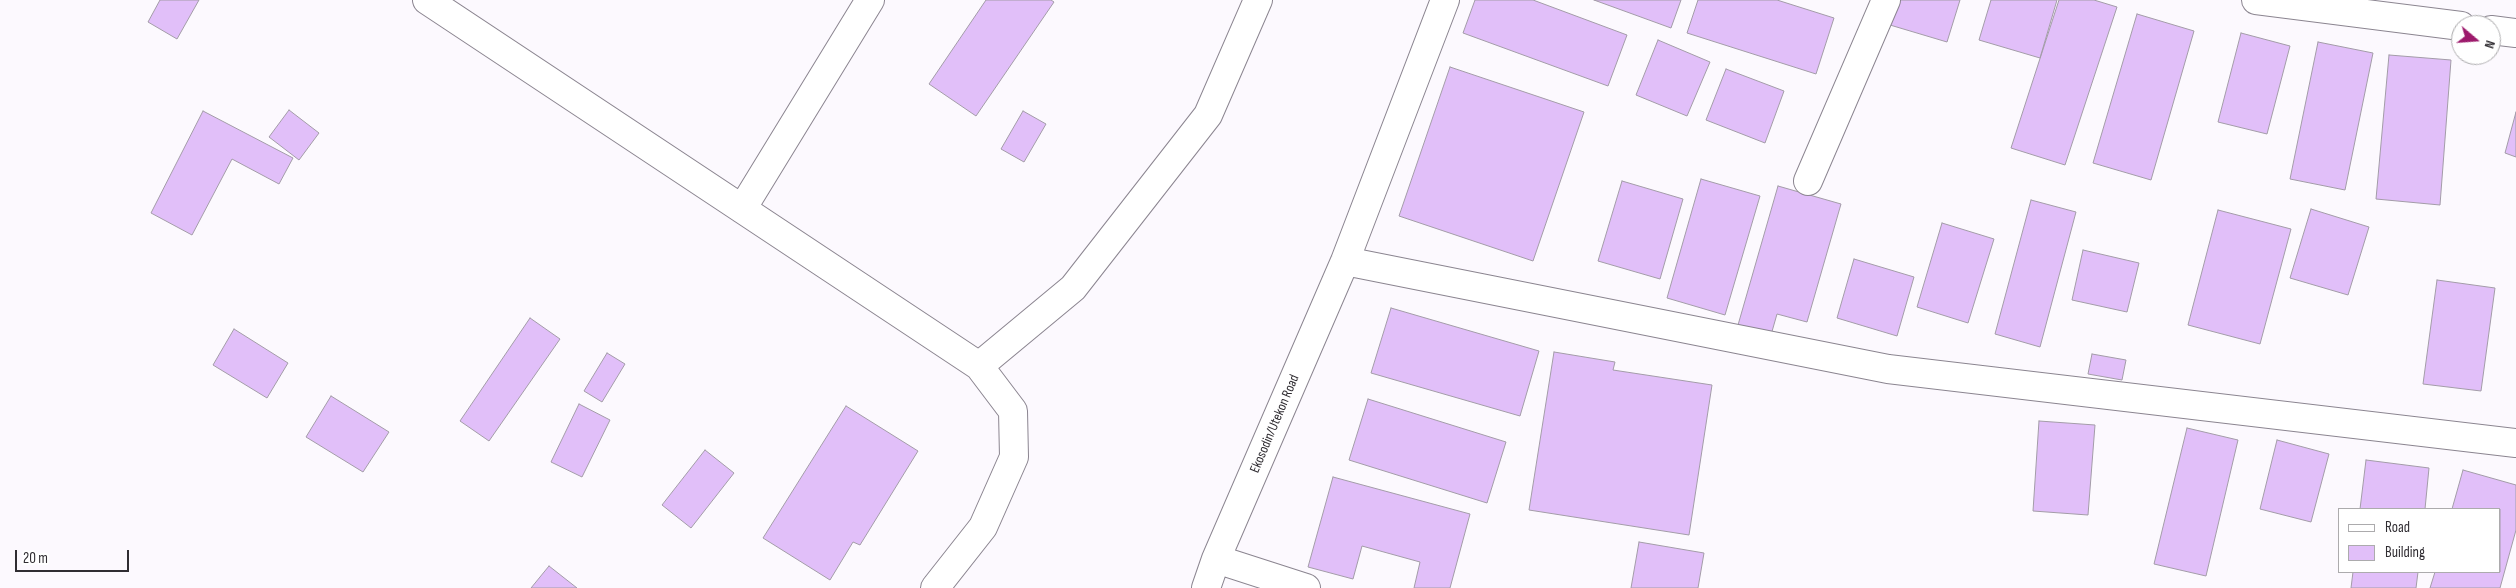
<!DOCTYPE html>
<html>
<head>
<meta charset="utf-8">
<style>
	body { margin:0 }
	#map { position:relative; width:2516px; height:588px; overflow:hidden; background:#fcf9fe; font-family:"Sofia Sans Condensed",sans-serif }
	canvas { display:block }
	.legend { position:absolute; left:2338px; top:508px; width:162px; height:65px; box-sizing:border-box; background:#fff; border:1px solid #acabad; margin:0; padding:6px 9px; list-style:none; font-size:15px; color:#302d32 }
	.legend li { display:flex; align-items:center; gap:10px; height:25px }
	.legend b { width:25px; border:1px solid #acabad }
	.north { position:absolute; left:2451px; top:15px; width:50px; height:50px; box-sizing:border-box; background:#fff; border:1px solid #acabad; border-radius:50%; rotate:108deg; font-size:14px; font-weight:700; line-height:20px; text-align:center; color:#302d32 }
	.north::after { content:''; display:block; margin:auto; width:18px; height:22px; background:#9d1a6c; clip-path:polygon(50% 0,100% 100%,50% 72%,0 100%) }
	.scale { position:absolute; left:15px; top:550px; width:114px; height:22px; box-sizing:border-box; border:2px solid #302d32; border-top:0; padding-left:6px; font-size:15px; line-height:18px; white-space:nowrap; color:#302d32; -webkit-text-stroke:4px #fff; paint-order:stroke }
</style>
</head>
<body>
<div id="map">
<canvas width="2516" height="588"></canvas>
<ul class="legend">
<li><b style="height:6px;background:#fff"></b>Road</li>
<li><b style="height:14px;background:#e1bff9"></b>Building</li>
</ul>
<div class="north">N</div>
<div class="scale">20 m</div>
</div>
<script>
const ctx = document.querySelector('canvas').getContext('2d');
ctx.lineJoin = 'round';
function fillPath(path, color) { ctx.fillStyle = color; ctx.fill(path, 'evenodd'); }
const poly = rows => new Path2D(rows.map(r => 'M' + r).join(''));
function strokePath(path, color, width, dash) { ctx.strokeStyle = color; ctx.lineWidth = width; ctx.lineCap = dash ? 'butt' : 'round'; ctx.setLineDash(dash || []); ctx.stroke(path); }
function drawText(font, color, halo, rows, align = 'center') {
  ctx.font = font + ' "Sofia Sans Condensed",sans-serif'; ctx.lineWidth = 4; ctx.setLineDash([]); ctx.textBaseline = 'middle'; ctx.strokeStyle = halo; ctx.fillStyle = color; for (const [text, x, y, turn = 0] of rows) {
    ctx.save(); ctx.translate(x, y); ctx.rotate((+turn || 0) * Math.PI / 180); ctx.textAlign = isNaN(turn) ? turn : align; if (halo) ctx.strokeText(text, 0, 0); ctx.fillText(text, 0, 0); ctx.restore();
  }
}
const building = poly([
	[160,0,199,0,177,39,148,22,160,0],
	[986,0,1051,0,1054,2,976,116,929,84,986,0],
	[1475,0,1533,0,1627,35,1608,86,1463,33,1475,0],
	[1594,0,1681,0,1671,28,1594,0],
	[1698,0,1777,0,1834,18,1816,74,1687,33,1698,0],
	[1898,0,1960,0,1947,42,1890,25,1898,0],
	[1991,0,2057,0,2040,58,1979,40,1991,0],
	[2059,0,2094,0,2117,7,2065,165,2011,148,2059,0],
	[2137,14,2194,31,2151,180,2093,163,2137,14],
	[2241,33,2290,46,2267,134,2218,122,2241,33],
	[1658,40,1710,62,1687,116,1636,95,1658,40],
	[2318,42,2373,53,2345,190,2290,179,2318,42],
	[2389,55,2451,60,2440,205,2376,199,2389,55],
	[1450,67,1584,112,1533,261,1399,216,1450,67],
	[1726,69,1784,91,1765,143,1706,120,1726,69],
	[289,110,319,133,299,160,269,137,289,110],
	[203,111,293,158,279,184,232,159,192,235,151,213,203,111],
	[1023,111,1046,124,1024,162,1001,149,1023,111],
	[2516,112,2516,157,2505,153,2516,112],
	[1701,179,1760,196,1725,315,1667,298,1701,179],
	[1622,181,1683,199,1660,279,1598,261,1622,181],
	[1778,186,1841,204,1807,322,1777,314,1771,335,1738,325,1778,186],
	[2031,200,2076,212,2040,347,1995,334,2031,200],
	[2311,209,2369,227,2348,295,2290,278,2311,209],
	[2218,210,2291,229,2260,344,2188,325,2218,210],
	[1942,223,1994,239,1968,323,1917,307,1942,223],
	[2083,250,2139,263,2127,312,2072,300,2083,250],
	[1854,259,1914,277,1897,336,1837,318,1854,259],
	[2437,280,2495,288,2481,391,2423,384,2437,280],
	[1391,308,1539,351,1520,416,1371,373,1391,308],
	[530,318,560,339,489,441,460,421,530,318],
	[234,329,288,363,267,398,213,365,234,329],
	[1554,352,1615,362,1613,370,1712,385,1689,535,1529,510,1554,352],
	[607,353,625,364,602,402,584,391,607,353],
	[2092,354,2126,360,2122,380,2088,374,2092,354],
	[331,396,389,432,363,472,306,437,331,396],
	[1368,399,1506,442,1487,503,1349,460,1368,399],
	[579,404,610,420,582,477,551,462,579,404],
	[846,406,918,451,860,545,853,542,830,580,763,538,846,406],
	[2039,421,2095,425,2088,515,2033,511,2039,421],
	[2187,428,2238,440,2206,576,2154,564,2187,428],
	[2277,440,2329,454,2311,522,2260,509,2277,440],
	[705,450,734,473,691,528,662,505,705,450],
	[2366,460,2429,468,2425,509,2360,509,2366,460],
	[2463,470,2516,485,2516,530,2500,588,2430,588,2435,572,2500,572,2500,509,2452,509,2463,470],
	[1333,477,1470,514,1450,588,1414,588,1420,562,1362,546,1353,579,1308,567,1333,477],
	[1639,542,1704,553,1698,588,1631,588,1639,542],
	[549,566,577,588,531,588,549,566],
	[2353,572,2418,572,2416,588,2351,588,2353,572]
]);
fillPath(building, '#e1bff9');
strokePath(building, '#a39ca8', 1);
const minor = poly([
	[427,0,979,366,1013,411,1014,457,983,527,935,588],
	[2256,0,2461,26],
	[2491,30,2516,33],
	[1808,181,1886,0],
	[742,209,870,0],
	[1345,261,1888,369,2516,443],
	[979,366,1073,288,1208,115,1258,0],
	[1216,559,1306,588],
	[1206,588,1216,559,1345,261,1445,0]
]);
strokePath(minor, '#8b8590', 30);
strokePath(minor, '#fff', 28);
drawText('14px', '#302d32', '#fff', [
	["Ekosodin/Utekon Road",1275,424,-67]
]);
</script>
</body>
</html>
